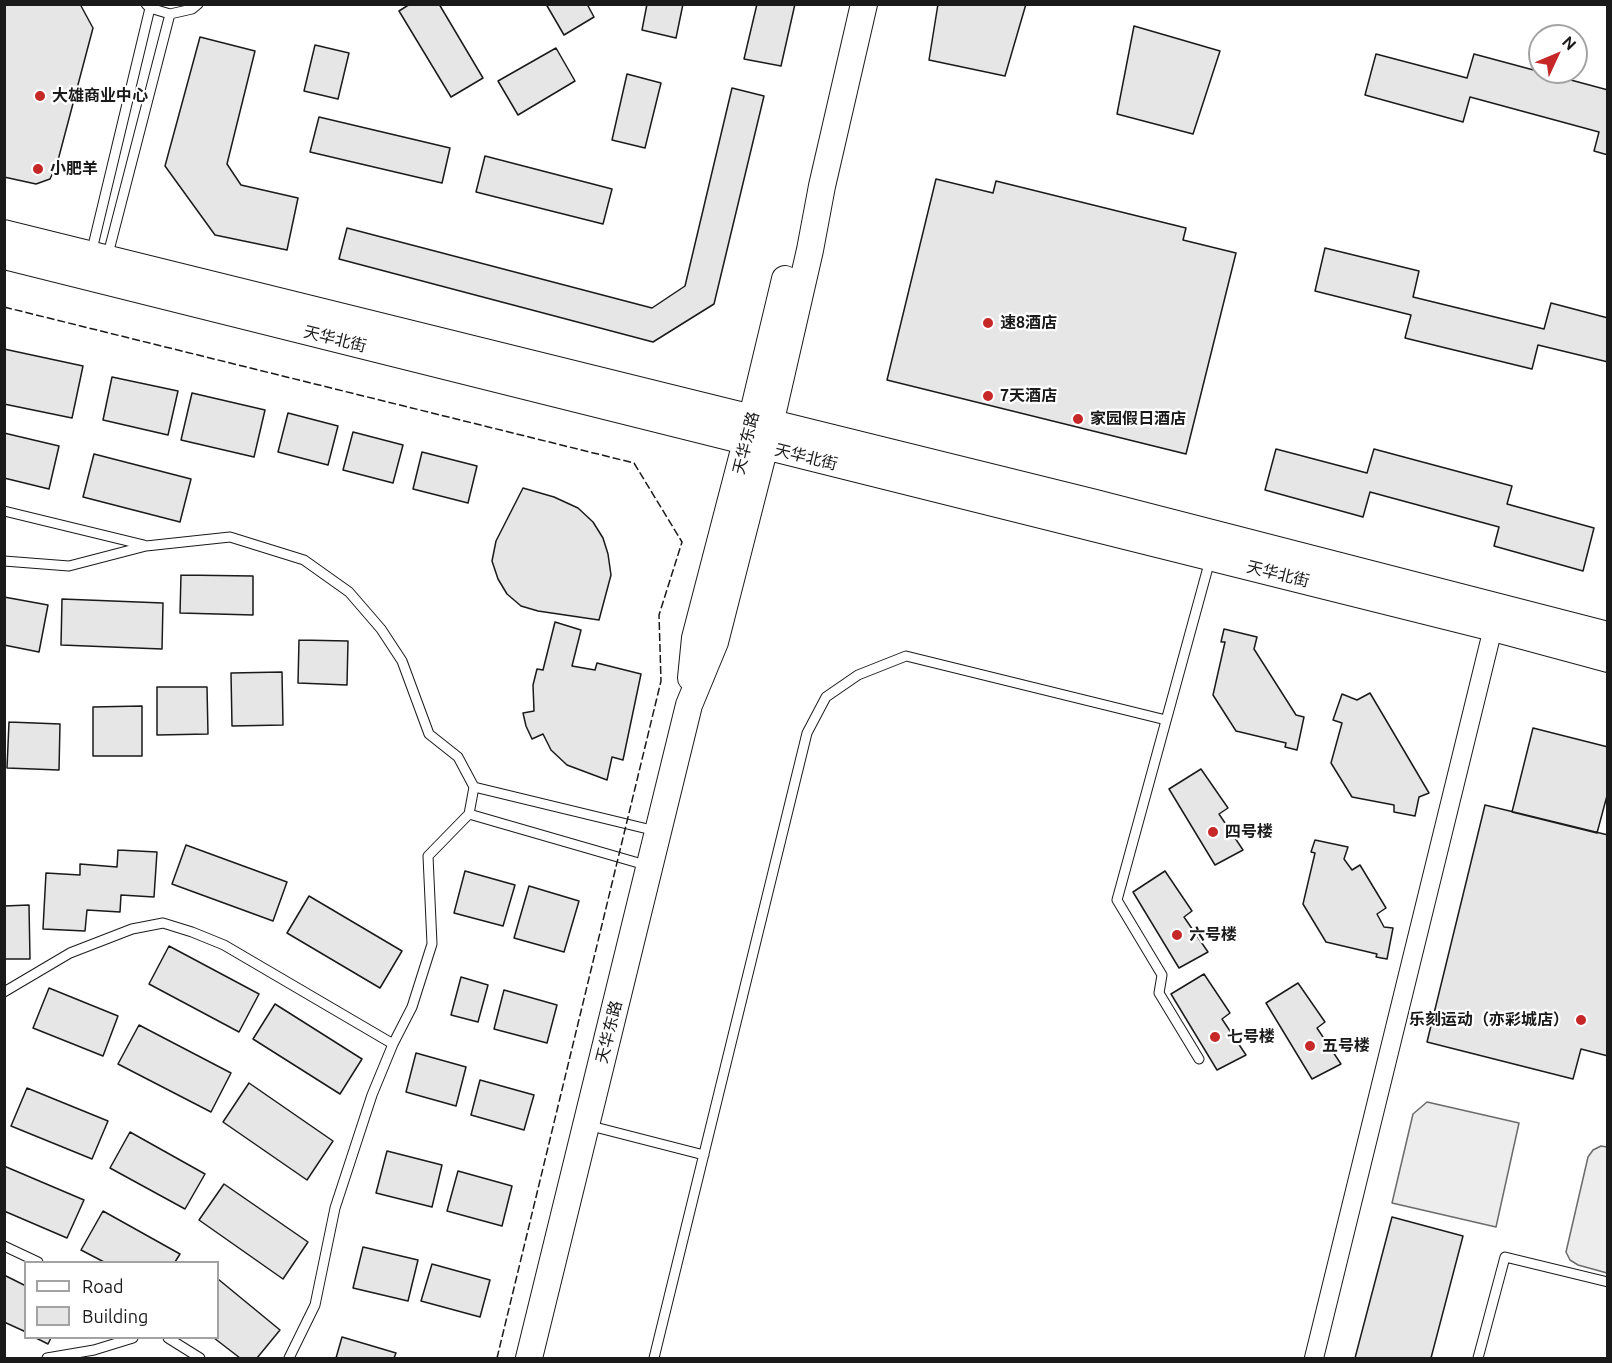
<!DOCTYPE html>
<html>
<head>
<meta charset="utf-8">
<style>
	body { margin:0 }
	#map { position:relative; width:1612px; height:1363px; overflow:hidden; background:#fff; font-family:Ubuntu,sans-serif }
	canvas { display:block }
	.frame { position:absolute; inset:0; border:6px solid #1a1a1a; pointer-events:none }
	.legend { position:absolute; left:24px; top:1261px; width:195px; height:78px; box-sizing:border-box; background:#fff; border:2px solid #a3a3a3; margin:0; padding:8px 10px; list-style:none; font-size:18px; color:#1a1a1a }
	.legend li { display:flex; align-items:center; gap:12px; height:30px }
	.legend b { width:30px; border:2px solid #a3a3a3 }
	.north { position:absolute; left:1528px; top:24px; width:60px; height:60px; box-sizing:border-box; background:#fff; border:2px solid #a3a3a3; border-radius:50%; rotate:46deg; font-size:16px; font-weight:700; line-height:24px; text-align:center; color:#1a1a1a }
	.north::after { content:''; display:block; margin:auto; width:21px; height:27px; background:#c62828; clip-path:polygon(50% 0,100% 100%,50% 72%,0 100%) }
</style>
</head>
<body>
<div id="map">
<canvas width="1612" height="1363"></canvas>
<div class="frame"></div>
<ul class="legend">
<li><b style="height:8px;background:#fff"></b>Road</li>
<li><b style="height:16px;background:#e6e6e6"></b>Building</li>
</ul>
<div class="north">N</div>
</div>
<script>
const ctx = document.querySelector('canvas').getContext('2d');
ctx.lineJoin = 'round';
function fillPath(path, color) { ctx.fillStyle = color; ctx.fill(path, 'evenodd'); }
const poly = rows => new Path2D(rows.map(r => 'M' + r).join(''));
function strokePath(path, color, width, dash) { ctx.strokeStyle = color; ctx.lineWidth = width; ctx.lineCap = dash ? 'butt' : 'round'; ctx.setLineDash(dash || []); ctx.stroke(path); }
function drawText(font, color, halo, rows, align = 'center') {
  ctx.font = font + ' Ubuntu,"Noto Sans SC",sans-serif'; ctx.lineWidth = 4.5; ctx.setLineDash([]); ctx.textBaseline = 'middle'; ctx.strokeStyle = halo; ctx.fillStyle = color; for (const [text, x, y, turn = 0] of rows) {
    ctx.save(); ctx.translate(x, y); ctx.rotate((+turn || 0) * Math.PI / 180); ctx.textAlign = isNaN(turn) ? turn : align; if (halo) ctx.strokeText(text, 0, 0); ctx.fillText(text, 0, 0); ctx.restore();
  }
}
const built = poly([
	[1427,1102,1519,1123,1496,1227,1392,1203,1413,1114,1427,1102],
	[1601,1146,1607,1147,1607,1273,1578,1265,1570,1260,1566,1252,1588,1157,1593,1150,1601,1146]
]);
fillPath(built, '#ededed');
strokePath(built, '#6a6a6a', 1.5);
const building = poly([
	[4,4,80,4,93,28,57,164,50,179,36,184,4,177,4,4],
	[410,4,439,4,483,78,451,97,399,11,410,4],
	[546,4,587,4,594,17,564,35,546,4],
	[647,4,683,4,676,38,642,30,647,4],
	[757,4,795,4,781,66,744,59,757,4],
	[938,4,1026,4,1005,76,929,60,938,4],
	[1134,26,1220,51,1193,134,1117,114,1134,26],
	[200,37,255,51,227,164,241,185,298,198,287,250,215,235,165,166,200,37],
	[315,45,349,53,338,99,304,91,315,45],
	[556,48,575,81,518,115,498,81,556,48],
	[1376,54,1467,78,1474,54,1608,90,1608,155,1594,151,1599,132,1470,97,1463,122,1365,95,1376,54],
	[627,74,661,83,645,148,612,140,627,74],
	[732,88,764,96,714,304,653,342,339,259,347,228,652,308,685,286,732,88],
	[319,117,450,148,442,183,310,152,319,117],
	[485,156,612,189,603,224,476,192,485,156],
	[936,179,993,193,996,181,1186,228,1183,240,1236,253,1186,454,887,380,936,179],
	[1325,248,1419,271,1413,297,1544,329,1551,303,1608,318,1608,362,1538,345,1532,369,1405,338,1411,315,1315,291,1325,248],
	[4,349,83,366,72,418,4,404,4,349],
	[112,377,178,391,168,435,103,420,112,377],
	[192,393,265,410,254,457,181,440,192,393],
	[288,413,338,426,328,465,278,452,288,413],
	[353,432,403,445,393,483,343,470,353,432],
	[4,433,59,446,49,489,4,478,4,433],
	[1276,449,1367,473,1374,449,1512,486,1507,504,1594,528,1583,571,1494,546,1499,527,1370,492,1363,517,1265,490,1276,449],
	[422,452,477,466,468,503,413,489,422,452],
	[94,454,191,479,180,522,83,497,94,454],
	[523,488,554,497,578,508,593,522,603,538,608,554,611,575,599,620,538,611,521,606,507,594,498,579,492,561,496,541,523,488],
	[181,575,253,576,253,615,180,613,181,575],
	[4,597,48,605,39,652,4,645,4,597],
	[62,599,163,603,162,649,61,645,62,599],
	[555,622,581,630,572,666,595,670,597,663,641,674,623,760,612,757,607,780,567,765,551,750,543,734,532,739,526,726,523,713,534,711,533,685,537,669,543,670,555,622],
	[1224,629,1257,637,1254,649,1296,715,1304,717,1297,750,1285,747,1286,743,1236,731,1213,695,1225,642,1221,642,1224,629],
	[299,640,348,641,347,685,298,683,299,640],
	[282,672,283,725,232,726,231,673,282,672],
	[157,687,207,687,208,734,157,735,157,687],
	[1370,693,1429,793,1419,797,1415,816,1394,812,1394,805,1352,797,1331,763,1342,723,1333,720,1342,694,1357,700,1370,693],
	[142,706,142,756,93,756,93,707,142,706],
	[9,722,60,724,59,770,7,768,9,722],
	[1533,728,1608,747,1608,792,1597,833,1512,812,1533,728],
	[1201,769,1228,808,1219,814,1243,850,1215,865,1169,789,1201,769],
	[1485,805,1608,835,1608,1056,1581,1049,1573,1079,1427,1042,1485,805],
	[1315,840,1348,847,1344,859,1352,870,1360,865,1386,908,1377,914,1384,927,1393,928,1387,959,1376,957,1377,954,1326,942,1303,904,1315,853,1311,852,1315,840],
	[186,845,287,882,273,921,172,884,186,845],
	[118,850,157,852,154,897,121,895,120,912,87,910,85,931,43,929,46,873,80,875,80,864,117,867,118,850],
	[465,871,515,885,503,926,454,913,465,871],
	[1165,871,1192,911,1184,917,1208,952,1179,968,1133,892,1165,871],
	[529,886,579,901,564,952,514,938,529,886],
	[309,896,402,951,380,988,287,933,309,896],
	[29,905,30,959,4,959,4,906,29,905],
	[169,946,259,994,239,1032,149,984,169,946],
	[1204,974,1230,1013,1222,1019,1246,1055,1217,1070,1171,994,1204,974],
	[461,977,488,985,478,1022,451,1015,461,977],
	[1298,983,1325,1022,1317,1028,1341,1064,1312,1079,1266,1003,1298,983],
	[49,988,118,1016,103,1056,33,1028,49,988],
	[504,990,557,1005,547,1043,494,1029,504,990],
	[275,1004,362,1059,340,1094,253,1039,275,1004],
	[139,1025,231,1073,211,1112,118,1064,139,1025],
	[416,1053,466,1067,456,1106,406,1092,416,1053],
	[480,1080,534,1095,524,1130,471,1115,480,1080],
	[249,1083,333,1141,307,1180,223,1122,249,1083],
	[27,1088,108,1121,92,1159,11,1126,27,1088],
	[130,1132,205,1174,185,1209,110,1168,130,1132],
	[387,1151,442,1165,432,1207,376,1193,387,1151],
	[4,1166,84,1200,67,1238,4,1211,4,1166],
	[458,1171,512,1186,502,1226,447,1211,458,1171],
	[224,1184,308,1242,283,1279,199,1220,224,1184],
	[103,1211,180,1254,175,1262,104,1262,81,1250,103,1211],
	[1392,1217,1463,1236,1431,1358,1355,1358,1392,1217],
	[363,1247,418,1260,408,1301,353,1288,363,1247],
	[432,1264,490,1280,480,1317,421,1301,432,1264],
	[4,1275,26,1286,26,1332,4,1322,4,1275],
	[218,1279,280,1330,257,1358,240,1358,214,1338,218,1338,218,1279],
	[342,1337,396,1353,394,1358,336,1358,342,1337],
	[36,1338,51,1338,48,1344,36,1338]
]);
fillPath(building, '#e6e6e6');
strokePath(building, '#1a1a1a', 1.5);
const lane = poly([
	[146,4,150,8,170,14,192,9,198,4],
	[91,254,150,8],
	[107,258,170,14],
	[4,511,144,545],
	[4,561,69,566,146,546,230,537,304,560,349,592,381,629,402,661,429,734,458,757,474,787,469,814,428,856,432,944,412,1007,393,1044,372,1095,335,1208,315,1305,289,1358],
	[474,787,656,831],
	[469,814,649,866],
	[4,992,70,953,132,929,163,923,192,932,224,945,393,1044],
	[1199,1059,1159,993,1162,975,1117,900,1210,560],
	[587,1125,704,1155],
	[4,1246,38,1262],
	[168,1338,200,1358],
	[47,1358,94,1350,133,1338],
	[654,1358,807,733,826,697,858,675,906,656,1166,720],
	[1478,1358,1505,1257,1608,1282]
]);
const street = poly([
	[1314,1358,1493,628]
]);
const secondary = poly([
	[4,233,1092,502,1608,635],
	[4,256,1493,628,1608,659],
	[691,678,695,638,746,442,785,279],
	[529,1358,689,705,715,642,765,446,810,250,822,186,864,4]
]);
strokePath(lane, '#1a1a1a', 11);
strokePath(street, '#1a1a1a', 20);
strokePath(secondary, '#1a1a1a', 28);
strokePath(lane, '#fff', 9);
strokePath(street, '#fff', 18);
strokePath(secondary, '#fff', 26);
strokePath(poly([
	[4,307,634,463,682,542,659,615,661,681,497,1358]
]), '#1a1a1a', 1.5, [8, 3]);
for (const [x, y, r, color] of [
	[40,96,6,"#c62828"],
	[38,169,6,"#c62828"],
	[988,323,6,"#c62828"],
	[988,396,6,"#c62828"],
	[1078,419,6,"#c62828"],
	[1213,832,6,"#c62828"],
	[1177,935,6,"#c62828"],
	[1581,1020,6,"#c62828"],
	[1215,1037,6,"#c62828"],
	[1310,1046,6,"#c62828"]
]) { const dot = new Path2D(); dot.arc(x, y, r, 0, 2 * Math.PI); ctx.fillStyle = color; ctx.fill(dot); strokePath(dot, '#fff', 2); }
drawText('bold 16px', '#1a1a1a', '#fff', [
	["大雄商业中心",52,96],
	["小肥羊",50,169],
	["速8酒店",1000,323],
	["7天酒店",1000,396],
	["家园假日酒店",1090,419],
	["四号楼",1225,832],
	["六号楼",1189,935],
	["乐刻运动（亦彩城店）",1569,1020,"right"],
	["七号楼",1227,1037],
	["五号楼",1322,1046]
], 'left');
drawText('16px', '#1a1a1a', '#fff', [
	["天华北街",335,339,14],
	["天华东路",746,443,-76],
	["天华北街",806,457,14],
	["天华北街",1278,574,14],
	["天华东路",609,1032,-76]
]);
</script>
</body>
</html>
